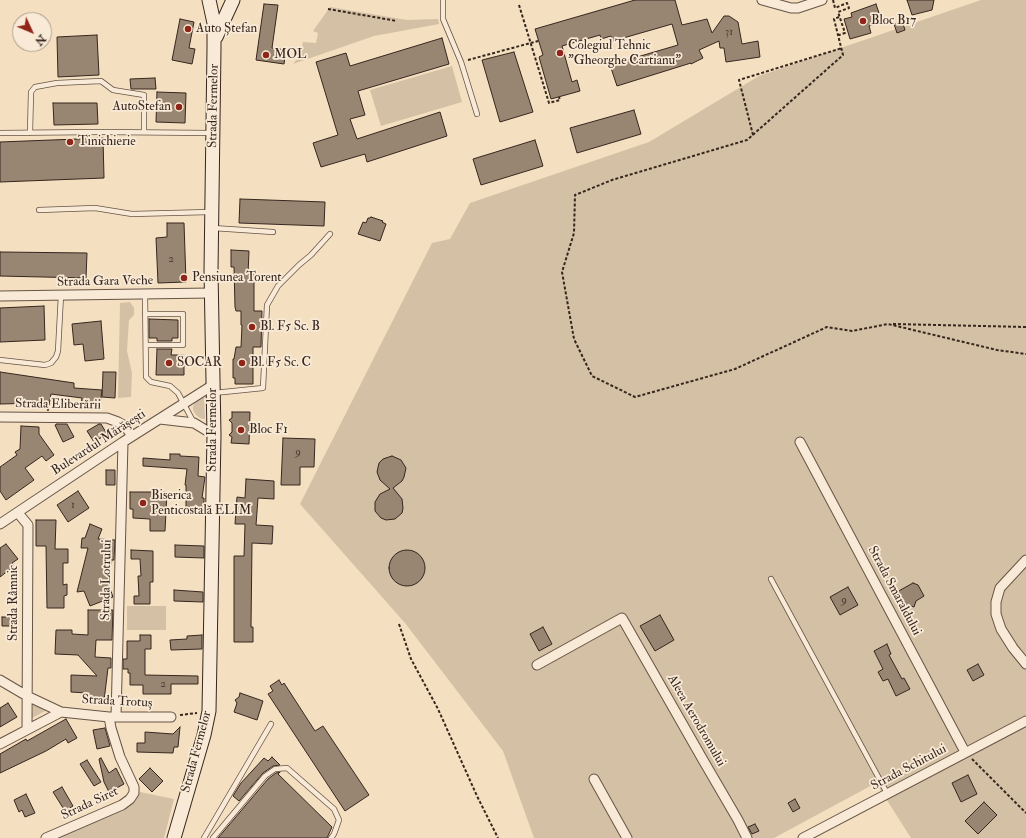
<!DOCTYPE html>
<html>
<head>
<meta charset="utf-8">
<style>
	body { margin:0 }
	#map { position:relative; width:1026px; height:838px; overflow:hidden; background:#f4dfc0; font-family:"IM FELL Double Pica",serif }
	canvas { display:block }
	.north { position:absolute; left:12px; top:12px; width:40px; height:40px; box-sizing:border-box; background:#f8ead6; border:1px solid #aa9c8c; border-radius:50%; rotate:134deg; font-size:11px; font-weight:700; line-height:16px; text-align:center; color:#36261e }
	.north::after { content:''; display:block; margin:auto; width:14px; height:18px; background:#8f2418; clip-path:polygon(50% 0,100% 100%,50% 72%,0 100%) }
</style>
</head>
<body>
<div id="map">
<canvas width="1026" height="838"></canvas>
<div class="north">N</div>
</div>
<script>
const ctx = document.querySelector('canvas').getContext('2d');
ctx.lineJoin = 'round';
function fillPath(path, color) { ctx.fillStyle = color; ctx.fill(path, 'evenodd'); }
const poly = rows => new Path2D(rows.map(r => 'M' + r).join(''));
function strokePath(path, color, width, dash) { ctx.strokeStyle = color; ctx.lineWidth = width; ctx.lineCap = dash ? 'butt' : 'round'; ctx.setLineDash(dash || []); ctx.stroke(path); }
function drawText(font, color, halo, rows, align = 'center') {
  ctx.font = font + ' "IM FELL Double Pica",serif'; ctx.lineWidth = 3.5; ctx.setLineDash([]); ctx.textBaseline = 'middle'; ctx.strokeStyle = halo; ctx.fillStyle = color; for (const [text, x, y, turn = 0] of rows) {
    ctx.save(); ctx.translate(x, y); ctx.rotate((+turn || 0) * Math.PI / 180); ctx.textAlign = isNaN(turn) ? turn : align; if (halo) ctx.strokeText(text, 0, 0); ctx.fillText(text, 0, 0); ctx.restore();
  }
}
fillPath(poly([
	[981,0,1026,0,1026,838,911,838,876,783,774,838,534,838,503,751,405,623,300,504,432,243,450,239,470,203,649,142,759,76],
	[330,7,407,20,438,19,439,24,374,36,293,64,301,54,303,42,316,43,318,33,313,31],
	[452,66,462,102,381,126,370,90],
	[130,302,134,308,134,315,129,320,127,351,132,373,131,397,118,398,120,303],
	[199,397,203,397,204,398,205,419,203,419,200,418,196,415,193,410,193,406],
	[127,606,166,606,166,630,127,630],
	[33,704,49,709,32,718],
	[140,792,174,799,164,838,60,838,123,808,133,802]
]), '#d4c0a4');
const building = poly([
	[635,0,675,0,682,25,707,19,712,33,724,16,729,16,738,22,742,44,758,41,760,57,726,62,724,48,720,48,719,41,699,50,703,58,691,64,691,63,617,86,610,65,678,45,672,24,613,41,611,36,601,39,600,35,562,46,572,82,577,80,580,91,551,99,539,57,543,55,535,29,635,0],
	[907,0,934,0,932,10,912,15,907,0],
	[264,4,278,5,272,48,286,50,284,64,256,60,264,4],
	[876,4,882,22,869,26,871,33,850,39,844,19,852,17,851,13,876,4],
	[180,19,194,22,189,48,195,49,192,64,172,60,180,19],
	[902,21,905,30,897,33,894,24,902,21],
	[97,35,99,75,58,77,57,37,97,35],
	[442,38,449,64,358,91,365,115,350,119,357,139,440,112,447,136,367,162,365,154,321,167,313,143,338,135,316,62,346,53,350,66,442,38],
	[514,52,533,112,500,122,482,60,514,52],
	[155,78,156,89,131,89,130,79,155,78],
	[157,92,186,93,185,123,156,122,157,92],
	[53,103,97,103,98,124,54,125,53,103],
	[634,110,641,134,577,153,570,128,634,110],
	[103,138,104,178,0,182,0,142,103,138],
	[535,140,543,166,481,185,473,159,535,140],
	[240,199,325,202,324,226,239,223,240,199],
	[371,217,383,221,382,222,386,224,380,241,358,234,363,222,366,223,368,218,370,218,371,217],
	[167,223,184,223,186,282,158,283,156,238,167,237,167,223],
	[231,250,249,251,248,274,254,274,254,311,262,311,261,347,253,347,253,384,235,384,235,378,233,378,233,359,234,359,236,347,241,347,242,325,241,325,241,311,236,311,235,307,234,267,231,267,231,250],
	[0,252,87,253,86,278,0,276,0,252],
	[44,306,45,340,0,342,0,308,44,306],
	[149,319,178,320,178,338,172,338,172,341,157,341,157,338,149,338,149,319],
	[101,321,104,359,85,361,83,344,74,345,72,324,101,321],
	[157,349,172,349,171,355,184,355,184,375,156,375,157,349],
	[0,372,74,383,74,388,102,390,100,405,81,404,82,398,51,394,48,411,41,396,40,403,0,404,0,372],
	[103,372,116,372,115,398,102,397,103,372],
	[232,412,250,412,249,444,231,443,232,437,229,435,232,432,232,423,229,420,232,418,232,412],
	[57,424,67,424,74,437,63,442,55,425,57,424],
	[99,424,101,424,107,434,94,442,87,431,99,424],
	[21,426,39,427,39,434,54,455,46,461,42,456,25,468,34,480,6,500,0,491,0,467,17,455,15,452,20,449,21,426],
	[283,438,315,439,314,467,300,467,300,485,281,485,283,438],
	[170,454,180,454,180,456,199,457,198,476,205,477,202,498,204,498,204,509,186,509,186,485,185,485,187,469,143,466,143,458,170,460,170,454],
	[392,456,401,460,406,468,404,477,402,481,393,488,402,499,403,508,402,513,395,519,386,520,381,518,375,511,375,502,380,494,390,489,380,480,377,472,379,463,383,459,392,456],
	[106,470,115,470,115,485,106,485,106,470],
	[246,479,274,481,274,499,258,498,256,525,273,526,272,544,252,543,251,627,253,627,253,642,234,642,234,556,244,556,245,524,235,524,237,497,245,498,246,479],
	[78,491,89,508,68,522,57,505,78,491],
	[130,492,167,492,165,531,150,531,150,519,133,518,133,509,130,509,130,492],
	[36,520,56,520,55,549,68,549,68,563,63,563,63,585,67,584,67,595,64,596,64,608,47,608,46,546,36,546,36,520],
	[90,524,102,529,98,539,115,540,114,560,112,560,107,580,113,597,90,606,84,591,77,592,88,548,81,548,82,538,85,538,90,524],
	[6,544,18,559,12,563,14,566,0,577,0,548,6,544],
	[175,545,204,546,204,558,175,557,175,545],
	'389 568a18 18 0 1 1 36 0a18 18 0 1 1-36 0Z',
	[131,550,153,551,153,582,150,582,150,604,134,604,134,596,139,596,138,576,141,576,140,559,131,559,131,550],
	[913,583,918,585,924,596,916,601,914,607,903,603,897,592,913,583],
	[848,587,858,605,840,615,830,597,848,587],
	[174,590,203,592,203,602,174,601,174,590],
	[88,610,113,610,112,640,96,640,95,657,111,658,111,668,108,668,104,701,85,699,86,693,71,692,71,675,97,676,78,655,55,654,56,630,72,630,72,634,88,635,88,610],
	[660,615,674,640,655,651,640,626,660,615],
	[2,617,17,617,16,626,2,626,2,617],
	[543,627,552,644,539,651,530,634,543,627],
	[140,635,151,635,151,649,145,649,145,675,198,676,198,684,171,684,171,694,143,694,143,685,130,685,130,673,128,673,128,669,123,669,123,659,127,659,127,641,140,641,140,635],
	[202,635,202,649,171,650,170,640,187,639,187,636,202,635],
	[887,644,891,654,889,655,902,679,904,678,910,689,896,696,888,679,883,681,878,672,883,669,874,651,887,644],
	[978,664,984,675,973,681,967,670,978,664],
	[279,680,282,685,284,683,315,731,323,726,369,795,345,811,268,694,273,691,270,686,279,680],
	[240,693,263,701,257,720,234,712,237,703,235,700,239,697,240,693],
	[8,703,17,717,0,727,0,708,8,703],
	[66,719,77,738,68,743,66,739,46,751,0,773,0,754,26,739,27,741,66,719],
	[180,727,178,747,174,747,173,753,137,752,137,743,145,743,145,732,173,734,180,727],
	[105,728,110,746,97,749,93,730,105,728],
	[272,757,280,765,273,766,263,773,239,801,233,796,241,783,264,758,268,761,272,757],
	[101,758,109,773,116,768,124,784,109,792,104,782,99,759,101,758],
	[87,760,101,782,94,786,80,764,87,760],
	[150,768,163,781,152,792,139,779,150,768],
	[280,772,278,774,332,827,327,838,218,838,268,779,276,773,280,772],
	[968,775,977,794,961,802,952,783,968,775],
	[62,787,73,806,65,811,53,792,62,787],
	[26,794,35,813,25,817,22,810,19,812,14,800,26,794],
	[795,799,800,808,793,812,788,803,795,799],
	[984,802,997,815,978,834,965,821,984,802],
	[755,824,759,831,752,834,748,827,755,824]
]);
fillPath(building, '#998672');
strokePath(building, '#36261e', 1);
const lane = poly([
	[443,0,443,19,461,62,477,114],
	[0,133,100,132,212,133],
	[30,133,31,92,35,87,57,83,101,81,113,90,144,95,144,132],
	[39,210,95,208,132,214,210,212],
	[213,228,273,232],
	[145,294,146,377,151,382,170,386,178,393,194,423],
	[145,314,183,314,183,345,146,345],
	[0,360,45,365,51,363,56,357,58,351,61,295],
	[214,393,263,388,267,305,278,286,299,265,311,255,330,234],
	[771,579,888,795],
	[204,838,271,724],
	[213,838,265,776,275,769,287,768,334,809,339,820,334,834,331,838]
]);
const street = poly([
	[762,0,791,8,798,8,822,0],
	[0,296,211,293],
	[0,417,107,418,118,422,125,426,132,436],
	[160,419,194,423,214,435],
	[800,442,965,752],
	[18,513,28,525,27,729],
	[0,524,123,442,213,385],
	[1026,560,1000,588,996,602,996,614,1001,629,1013,648,1026,664],
	[537,665,622,618,703,760,738,820,747,838],
	[0,680,27,696,61,712,109,717,171,717],
	[116,717,123,442],
	[0,744,61,712],
	[594,779,627,838],
	[46,838,122,805,130,799,134,793,134,787,120,757,111,728,109,717],
	[803,838,1026,721]
]);
const secondary = poly([
	[216,37,233,0],
	[174,838,204,735,209,711,214,435,211,271,214,48,214,23,209,0]
]);
strokePath(lane, '#665446', 6);
strokePath(street, '#665446', 11);
strokePath(secondary, '#36261e', 15);
strokePath(poly([
	[833,0,835,8,847,3,849,8,838,12,845,33,839,35],
	[519,5,549,103,560,100,559,97],
	[328,9,397,21],
	[839,17,834,19,843,55,747,140,612,180,575,195,574,233,562,272,574,339,592,376,635,397,735,369,827,327,852,331,888,324,997,350,1026,354],
	[468,60,538,41],
	[753,135,739,80,842,48],
	[893,324,1026,327],
	[399,624,411,659,438,709,477,796,498,838],
	[180,715,197,713],
	[972,759,1026,813]
]), '#36261e', 2, [3, 2]);
strokePath(lane, '#f8ead6', 4.5);
strokePath(street, '#f8ead6', 9);
strokePath(secondary, '#f8ead6', 13);
for (const [x, y, r, color] of [
	[863,21,4,"#8f2418"],
	[188,29,4,"#8f2418"],
	[560,53,4,"#8f2418"],
	[266,55,4,"#8f2418"],
	[179,107,4,"#8f2418"],
	[70,142,4,"#8f2418"],
	[184,278,4,"#8f2418"],
	[252,327,4,"#8f2418"],
	[169,363,4,"#8f2418"],
	[242,363,4,"#8f2418"],
	[241,430,4,"#8f2418"],
	[143,503,4,"#8f2418"]
]) { const dot = new Path2D(); dot.arc(x, y, r, 0, 2 * Math.PI); ctx.fillStyle = color; ctx.fill(dot); strokePath(dot, '#f8ead6', 1.5); }
drawText('11px', '#4f3e33', null, [
	["31",729,33],
	["2",171,260],
	["9",298,453],
	["1",73,506],
	["9",844,601],
	["2",163,685]
]);
drawText('13px', '#36261e', '#f8ead6', [
	["Bloc B17",871,21],
	["Auto Ștefan",196,29],
	["Colegiul Tehnic",568,46],
	["\"Gheorghe Cartianu\"",568,61],
	["MOL",274,55],
	["AutoStefan",171,107,"right"],
	["Tinichierie",78,142],
	["Pensiunea Torent",192,278],
	["Bl. F5 Sc. B",260,327],
	["SOCAR",177,363],
	["Bl. F5 Sc. C",250,363],
	["Bloc F1",249,430],
	["Biserica",151,496],
	["Penticostală ELIM",151,511]
], 'left');
drawText('13px', '#36261e', '#f8ead6', [
	["Strada Fermelor",214,106,-89],
	["Strada Gara Veche",105,282,-1],
	["Strada Eliberării",58,405,1],
	["Strada Fermelor",213,430,-90],
	["Bulevardul Mărășești",99,443,-33],
	["Strada Lotrului",107,580,-89],
	["Strada Smaraldului",894,591,62],
	["Strada Râmnic",14,603,-90],
	["Strada Trotuș",117,702,3],
	["Aleea Aerodromului",696,721,60],
	["Strada Fermelor",197,752,-75],
	["Strada Schitului",909,768,-28],
	["Strada Siret",90,804,-25]
]);
</script>
</body>
</html>
